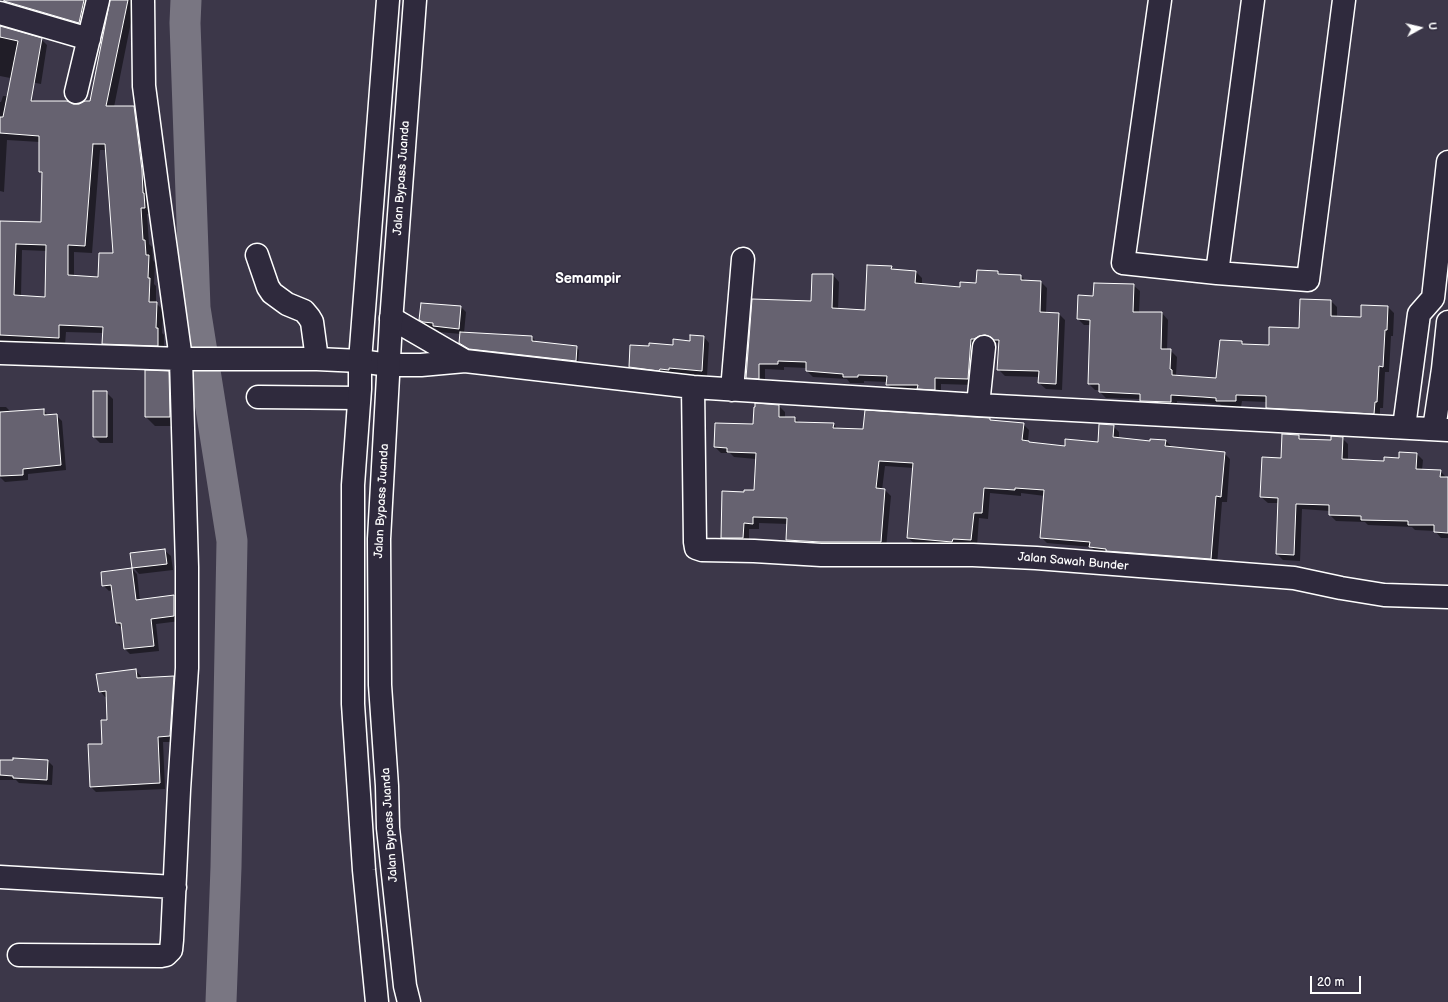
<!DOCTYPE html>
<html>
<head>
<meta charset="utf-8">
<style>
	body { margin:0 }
	#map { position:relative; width:1448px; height:1002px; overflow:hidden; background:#3c3749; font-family:"Balsamiq Sans",sans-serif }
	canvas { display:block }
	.north { position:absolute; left:1400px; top:8px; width:40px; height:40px; -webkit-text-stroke:3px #2f2a3d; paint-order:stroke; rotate:82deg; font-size:11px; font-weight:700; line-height:16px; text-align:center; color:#fff }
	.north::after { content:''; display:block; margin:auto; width:14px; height:18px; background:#fff; clip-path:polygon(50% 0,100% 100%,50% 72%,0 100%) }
	.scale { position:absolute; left:1310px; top:976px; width:51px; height:18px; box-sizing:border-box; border:2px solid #fff; border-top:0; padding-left:5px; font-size:12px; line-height:14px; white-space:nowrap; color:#fff; -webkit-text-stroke:3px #2f2a3d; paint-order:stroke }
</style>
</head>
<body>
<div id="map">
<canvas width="1448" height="1002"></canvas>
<div class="north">U</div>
<div class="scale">20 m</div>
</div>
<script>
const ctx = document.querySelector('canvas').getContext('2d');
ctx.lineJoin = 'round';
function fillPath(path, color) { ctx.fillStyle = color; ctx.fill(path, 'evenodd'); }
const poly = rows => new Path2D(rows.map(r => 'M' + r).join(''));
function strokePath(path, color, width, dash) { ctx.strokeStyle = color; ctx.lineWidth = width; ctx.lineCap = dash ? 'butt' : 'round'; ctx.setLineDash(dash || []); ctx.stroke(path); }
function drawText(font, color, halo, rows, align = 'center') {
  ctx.font = font + ' "Balsamiq Sans",sans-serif'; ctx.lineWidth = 3; ctx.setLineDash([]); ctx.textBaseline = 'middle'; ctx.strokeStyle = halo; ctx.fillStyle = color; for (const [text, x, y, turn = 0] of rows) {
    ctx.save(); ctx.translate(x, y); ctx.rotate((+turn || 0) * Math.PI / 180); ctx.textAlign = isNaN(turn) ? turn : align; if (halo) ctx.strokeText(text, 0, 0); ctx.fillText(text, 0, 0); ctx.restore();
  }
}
fillPath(poly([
	[6,0,95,0,86,29,12,8],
	[111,0,140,0,133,12,114,107,134,107,141,114,151,214,147,214,149,244,152,247,153,260,155,263,154,284,156,286,156,303,163,310,162,333,164,335,164,352,110,350,103,343,104,333,66,332,65,345,19,342,19,347,0,348,0,222,42,223,43,175,40,172,40,142,7,140,4,192,0,191,0,102,1,102,3,96,31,98,35,102,73,105,91,102],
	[100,150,106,150,114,254,99,278,74,276,74,252,92,253],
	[22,250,47,251,46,298,21,296],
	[0,27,41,39,47,45,41,84,0,76],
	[891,267,895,270,916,272,922,278,922,285,961,288,977,284,997,272,1001,275,1021,276,1026,281,1041,282,1047,288,1046,313,1059,314,1065,320,1062,390,1046,389,1039,383,1039,377,1005,376,998,369,999,344,992,340,974,385,941,384,941,396,894,391,887,384,887,382,864,381,864,383,850,383,847,379,813,377,807,371,807,368,784,367,784,370,765,369,765,385,753,384,747,377,812,302,833,275,839,282,838,310,866,311],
	[1133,285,1140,291,1139,313,1162,313,1168,320,1167,350,1170,350,1177,357,1176,375,1178,377,1217,379,1220,341,1242,342,1245,345,1270,346,1300,329,1331,301,1337,307,1337,317,1362,318,1388,307,1394,313,1393,336,1391,336,1389,372,1385,372,1383,408,1380,408,1380,419,1273,414,1267,407,1267,402,1242,401,1241,407,1223,407,1220,404,1210,403,1177,401,1177,408,1147,407,1141,399,1106,398,1100,392,1100,390,1095,390,1089,384,1091,325,1084,325,1078,319,1094,297],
	[461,307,466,312,464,333,532,337,535,340,535,342,576,347,579,350,578,363,473,351,460,343,461,334,439,332,435,328,429,327,426,325,420,320],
	[691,336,704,337,709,343,707,376,674,373,674,374,635,372,630,367,649,347,673,346,691,342],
	[168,372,178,382,179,426,155,426,146,417],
	[106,392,113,399,113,443,100,443,94,437],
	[779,406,785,412,785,418,795,418,800,423,833,424,838,429,864,430,989,419,991,421,1023,424,1029,430,1028,441,1030,444,1066,447,1099,443,1113,426,1119,432,1119,439,1151,442,1166,441,1172,447,1224,453,1230,459,1227,502,1222,502,1217,565,1097,553,1091,547,1047,543,1041,537,1045,496,1021,493,1021,496,990,493,988,519,979,518,977,546,915,544,908,538,914,468,885,466,882,490,885,490,891,496,886,548,793,546,787,540,788,524,759,523,759,529,749,529,749,544,728,544,722,537,745,493,755,491,756,459,734,457,730,453,721,453,715,447,754,425],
	[0,407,6,407,11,412,43,410,49,416,56,415,62,421,66,470,28,474,28,480,5,482,0,477],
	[1298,436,1303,440,1332,441,1342,438,1348,444,1348,460,1385,462,1417,454,1423,460,1422,470,1440,471,1446,477,1448,477,1448,538,1441,538,1435,531,1415,530,1412,527,1368,525,1365,522,1336,521,1330,515,1330,511,1302,509,1300,561,1283,560,1277,554,1279,503,1268,503,1261,497,1282,459],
	[164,550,171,556,173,570,139,574,133,567],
	[132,569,137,574,140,601,174,596,180,602,180,621,156,624,159,651,130,654,125,649,123,629,116,623,112,590,109,591,103,585],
	[135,670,141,676,141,679,174,677,179,683,175,742,163,742,165,789,96,792,91,787,104,745,108,721,107,697,105,697,100,691],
	[0,761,48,761,53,766,52,785,19,783,16,780,0,780]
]), '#0007');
strokePath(poly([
	[186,0,185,23,195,308,232,541,226,867,221,1002]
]), '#797682', 31);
const building = poly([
	[4,0,84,0,79,23,4,1,4,0],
	[110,0,128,0,106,106,134,106,142,170,143,193,144,193,145,208,141,208,143,240,145,240,146,255,149,255,148,278,150,278,149,302,157,302,156,328,158,328,158,346,102,344,103,327,59,325,59,338,0,335,0,221,41,222,42,172,39,172,39,136,0,133,0,117,3,117,18,41,0,37,0,26,42,38,31,101,67,101,73,104,79,104,85,101,90,101,110,0],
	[93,144,105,144,113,253,99,253,98,277,68,275,68,245,85,246,93,144],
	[16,244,46,245,45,297,14,295,16,244],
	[867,265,892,266,891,269,916,271,915,283,960,287,960,282,976,283,977,270,998,271,998,274,1021,275,1021,280,1041,281,1040,312,1059,313,1056,384,1038,383,1039,371,997,370,999,340,994,340,991,337,985,335,979,336,974,339,971,339,968,379,935,378,935,390,917,389,918,385,886,385,887,376,858,375,858,377,843,377,843,374,806,371,806,362,778,361,778,364,759,364,759,379,746,378,752,299,811,301,812,274,833,274,832,308,865,310,867,265],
	[1094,283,1134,284,1133,312,1162,312,1161,349,1171,349,1170,369,1172,370,1172,375,1216,378,1220,340,1242,341,1242,344,1269,345,1269,327,1299,328,1300,299,1331,300,1331,316,1361,317,1361,305,1388,306,1387,330,1385,330,1383,367,1379,366,1377,402,1375,402,1374,414,1266,408,1266,396,1236,395,1236,401,1216,401,1216,398,1203,397,1171,395,1171,402,1140,401,1140,394,1099,392,1099,384,1088,384,1090,320,1077,319,1078,295,1093,296,1094,283],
	[421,303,461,306,459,329,433,326,433,323,423,322,419,320,421,303],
	[460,332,532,336,532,341,577,346,576,361,469,349,459,343,460,332],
	[690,335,704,336,702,371,669,368,669,370,660,369,659,371,629,367,630,345,649,346,649,343,673,345,673,339,690,341,690,335],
	[145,370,169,371,170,417,145,417,145,370],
	[93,391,107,391,107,437,93,437,93,391],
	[755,403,779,405,779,417,795,417,795,422,834,423,833,428,863,429,865,410,990,418,990,420,1024,423,1022,440,1029,441,1029,442,1065,446,1065,439,1098,442,1099,424,1114,425,1113,437,1150,441,1150,439,1166,440,1165,446,1225,452,1221,497,1216,496,1211,559,1106,551,1106,549,1089,547,1090,542,1040,538,1044,490,1015,488,1015,490,984,488,982,513,974,513,971,540,953,539,952,542,907,538,913,463,879,461,876,488,885,489,881,542,821,542,786,540,787,518,753,517,753,524,744,523,743,538,721,538,722,491,744,492,744,490,754,490,756,453,727,452,727,448,714,447,715,423,753,424,754,407,755,407,755,403],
	[44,409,44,415,57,414,61,465,23,469,23,475,0,476,0,412,44,409],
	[1282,434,1299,435,1299,439,1331,440,1331,436,1343,437,1342,459,1384,461,1384,457,1399,458,1399,452,1417,453,1416,469,1441,470,1440,477,1448,477,1448,533,1434,532,1434,525,1408,525,1408,521,1361,520,1361,516,1329,515,1329,505,1296,504,1294,555,1276,554,1278,498,1260,497,1262,457,1281,458,1282,434],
	[165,549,167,564,132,568,130,553,165,549],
	[132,568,136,600,174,595,174,616,151,619,154,646,124,649,121,623,116,623,111,585,102,586,101,572,132,568],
	[136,669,137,678,174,676,170,736,158,737,160,783,90,787,88,744,102,744,101,720,107,720,106,691,99,692,96,674,136,669],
	[13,758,48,760,47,780,13,778,13,776,0,775,0,760,13,760,13,758]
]);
fillPath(building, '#666270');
strokePath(building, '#fff', 1);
const minor = poly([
	[1160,0,1123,263,1217,273,1308,280,1344,0],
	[0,13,89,39],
	[76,92,98,0],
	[257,255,268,287,272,293,287,304,304,311,309,317,312,322,317,359],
	[1217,273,1253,0],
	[391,318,465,361],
	[0,353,181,359,317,359,360,361,389,365,421,365,465,361,693,387,978,405,1448,430],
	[693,387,695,542,696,548,702,550,754,551,821,555,973,555,1036,558,1294,578,1341,588,1384,595,1448,597],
	[732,390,743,259],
	[258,397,359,398],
	[978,405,984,347],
	[1404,427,1419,314,1433,298,1448,162],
	[1434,429,1443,369,1448,322],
	[0,877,175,887],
	[19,955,161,956,166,955,171,950,172,940,179,790,187,668,187,567,181,359,158,192,144,86,143,0]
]);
const major = poly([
	[377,1002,364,870,353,704,353,485,360,389,360,361,388,0],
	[409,1002,405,986,388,828,387,786,380,685,379,539,391,322,415,0]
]);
strokePath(minor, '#fff', 25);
strokePath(major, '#fff', 25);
strokePath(minor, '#2f2a3d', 22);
strokePath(major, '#2f2a3d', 22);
drawText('12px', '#fff', '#2f2a3d', [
	["Jalan Bypass Juanda",402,178,-86],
	["Jalan Bypass Juanda",382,501,-87],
	["Jalan Sawah Bunder",1073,562,5],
	["Jalan Bypass Juanda",390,825,-94]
]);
drawText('bold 14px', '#fff', '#2f2a3d', [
	["Semampir",588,279]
]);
</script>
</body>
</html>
